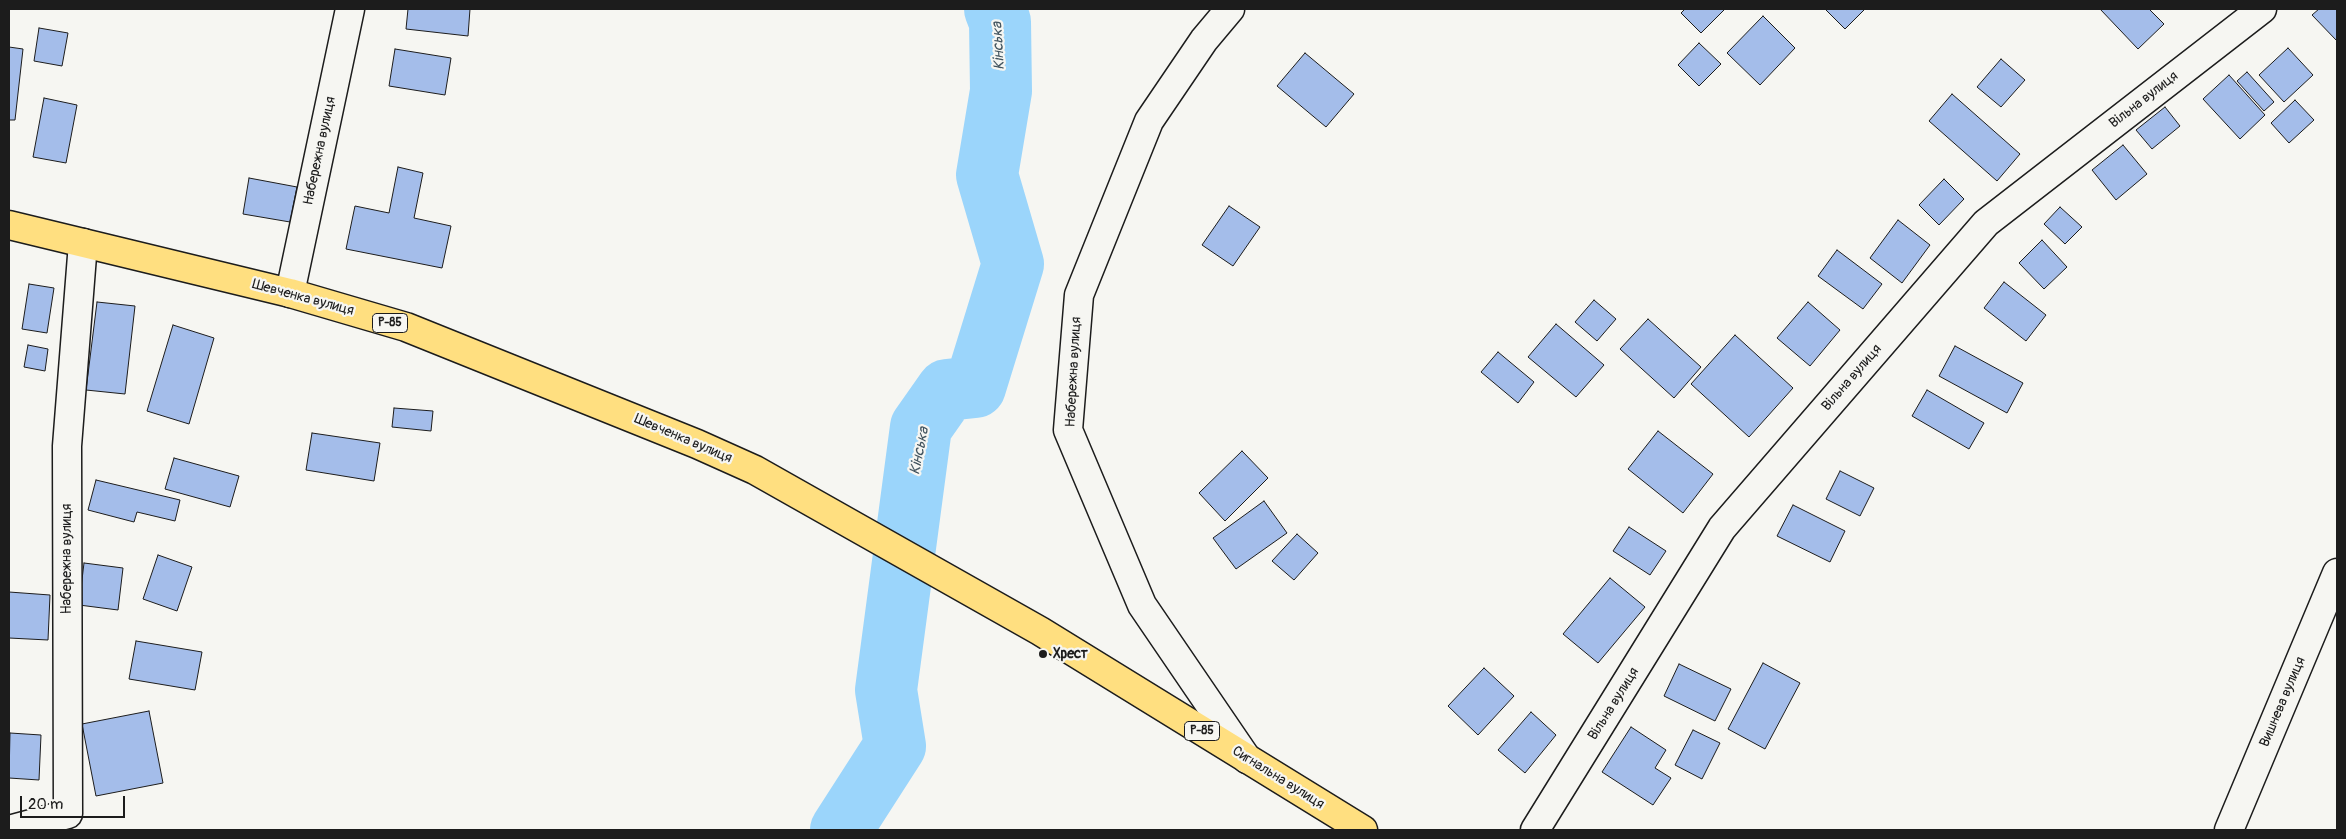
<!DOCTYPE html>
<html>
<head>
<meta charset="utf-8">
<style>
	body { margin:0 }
	#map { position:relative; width:2346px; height:839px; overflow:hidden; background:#f6f6f2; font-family:Pangolin,sans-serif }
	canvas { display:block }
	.frame { position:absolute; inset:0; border:10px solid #1c1c1c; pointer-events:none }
	.scale { position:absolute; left:20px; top:796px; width:105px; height:22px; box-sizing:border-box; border:2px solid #1c1c1c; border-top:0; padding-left:6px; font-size:15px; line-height:18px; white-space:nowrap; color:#1c1c1c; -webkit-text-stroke:4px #f6f6f2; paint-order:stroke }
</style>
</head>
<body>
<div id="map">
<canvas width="2346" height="839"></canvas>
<div class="frame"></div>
<div class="scale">20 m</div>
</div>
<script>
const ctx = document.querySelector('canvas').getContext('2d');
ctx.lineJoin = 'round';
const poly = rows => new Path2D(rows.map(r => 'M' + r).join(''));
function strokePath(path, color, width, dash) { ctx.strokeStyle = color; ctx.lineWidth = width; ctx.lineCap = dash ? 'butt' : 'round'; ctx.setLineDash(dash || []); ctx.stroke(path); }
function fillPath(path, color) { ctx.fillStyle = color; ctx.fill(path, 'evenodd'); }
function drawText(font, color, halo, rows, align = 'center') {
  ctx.font = font + ' Pangolin,sans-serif'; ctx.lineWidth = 4.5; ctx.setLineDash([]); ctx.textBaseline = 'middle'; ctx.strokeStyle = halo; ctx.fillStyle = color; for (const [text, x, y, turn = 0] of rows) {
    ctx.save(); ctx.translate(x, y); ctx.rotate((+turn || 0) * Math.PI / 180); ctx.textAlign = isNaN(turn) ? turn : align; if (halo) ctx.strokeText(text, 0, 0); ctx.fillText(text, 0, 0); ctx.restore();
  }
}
strokePath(poly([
	[841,830,895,746,886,690,921,427,947,390,975,387,1013,264,987,175,1001,91,1000,22,995,9]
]), '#9bd5fb', 62);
const building = poly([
	[408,9,470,9,468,36,406,29,408,9],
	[1685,9,1725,9,1701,33,1681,13,1685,9],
	[1825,9,1865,9,1845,29,1825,9],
	[2100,9,2149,9,2164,24,2138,49,2100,9],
	[2319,9,2337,9,2337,41,2312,15,2319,9],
	[1763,16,1795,48,1760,85,1727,53,1763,16],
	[39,28,68,33,62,66,34,61,39,28],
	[1699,43,1721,64,1699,86,1678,65,1699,43],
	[9,47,23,49,15,120,9,120,9,47],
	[2288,48,2313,75,2284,102,2259,75,2288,48],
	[395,49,451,58,445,95,389,86,395,49],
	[1305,53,1354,94,1326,127,1277,86,1305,53],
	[2001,59,2025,80,2001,107,1977,87,2001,59],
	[2247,72,2274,102,2264,111,2237,81,2247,72],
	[2229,75,2265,115,2240,139,2203,99,2229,75],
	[1952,94,2020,154,1997,181,1929,121,1952,94],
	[44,98,77,105,66,163,33,157,44,98],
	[2295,100,2314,120,2289,143,2271,123,2295,100],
	[2165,107,2180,126,2152,149,2136,130,2165,107],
	[2123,145,2147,174,2116,200,2092,170,2123,145],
	[398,167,423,173,414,218,451,226,442,268,346,249,355,206,389,213,398,167],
	[249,178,297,187,290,222,243,214,249,178],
	[1944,179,1964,199,1939,225,1919,205,1944,179],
	[1229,206,1260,227,1233,266,1202,245,1229,206],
	[2060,207,2082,227,2065,244,2044,224,2060,207],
	[1898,220,1930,245,1902,283,1870,258,1898,220],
	[2042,240,2067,267,2044,289,2019,263,2042,240],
	[1837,250,1882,284,1863,309,1818,276,1837,250],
	[2004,282,2046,315,2026,341,1984,308,2004,282],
	[29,284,54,288,47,333,22,329,29,284],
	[1594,300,1616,319,1597,341,1575,322,1594,300],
	[97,302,135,306,125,394,86,390,97,302],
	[1808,302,1840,330,1810,366,1777,338,1808,302],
	[1648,319,1701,367,1674,398,1620,349,1648,319],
	[1556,324,1604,365,1576,397,1528,357,1556,324],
	[173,325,214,338,189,424,147,411,173,325],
	[1735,335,1793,388,1749,437,1691,384,1735,335],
	[28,345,48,349,45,371,24,367,28,345],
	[1955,346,2023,383,2007,413,1939,376,1955,346],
	[1498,352,1534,382,1518,403,1481,372,1498,352],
	[1927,390,1984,423,1969,449,1912,416,1927,390],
	[394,408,433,411,431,431,392,427,394,408],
	[1658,431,1713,474,1683,513,1628,469,1658,431],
	[312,433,380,443,374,481,306,470,312,433],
	[1242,451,1268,478,1225,521,1199,493,1242,451],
	[174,458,239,476,230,507,165,489,174,458],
	[1840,471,1874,488,1860,516,1826,499,1840,471],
	[96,480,180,500,175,521,137,512,134,522,88,510,96,480],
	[1264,501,1287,533,1236,569,1213,538,1264,501],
	[1793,505,1845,531,1830,562,1777,536,1793,505],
	[1629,527,1666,551,1650,575,1613,551,1629,527],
	[1297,534,1318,553,1294,580,1272,561,1297,534],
	[158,555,192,567,177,611,143,599,158,555],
	[84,563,123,568,118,610,79,605,84,563],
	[1610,578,1645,607,1598,663,1563,634,1610,578],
	[9,592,50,595,48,640,9,638,9,592],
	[136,641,202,652,195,690,129,679,136,641],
	[1763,663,1800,683,1765,749,1728,729,1763,663],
	[1679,664,1731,689,1715,721,1664,696,1679,664],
	[1484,668,1514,696,1478,735,1448,706,1484,668],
	[149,711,163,783,96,796,82,724,149,711],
	[1531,712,1556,735,1525,773,1498,750,1531,712],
	[1631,727,1666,750,1655,768,1671,778,1653,805,1602,772,1631,727],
	[1693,730,1720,743,1702,779,1675,765,1693,730],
	[10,733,41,735,39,780,9,778,10,733]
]);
fillPath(building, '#a4bdea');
strokePath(building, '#1c1c1c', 1);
const street = poly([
	[1230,9,1204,40,1149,121,1079,295,1068,430,1142,605,1247,759],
	[290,293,350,9],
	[9,830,68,814,67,446,83,243],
	[1535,830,1722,528,1986,223,2262,9],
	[2229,830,2337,573]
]);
const primary = poly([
	[9,225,290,293,406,327,697,444,755,470,1040,631,1363,830]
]);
strokePath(street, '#1c1c1c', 31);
strokePath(primary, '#1c1c1c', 31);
strokePath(street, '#f6f6f2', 28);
strokePath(primary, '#ffdf80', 28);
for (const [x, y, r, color] of [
	[1043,654,5,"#1c1c1c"]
]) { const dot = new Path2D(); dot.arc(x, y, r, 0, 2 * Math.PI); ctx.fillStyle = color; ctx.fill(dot); strokePath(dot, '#f6f6f2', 2); }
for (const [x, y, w] of [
	[390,323,35],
	[1202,731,35]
]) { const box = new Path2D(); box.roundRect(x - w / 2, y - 9.5, w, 19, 4); ctx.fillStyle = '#f6f6f2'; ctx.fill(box); strokePath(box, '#1c1c1c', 1); }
drawText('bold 12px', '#1c1c1c', null, [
	["Р-85",390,323],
	["Р-85",1202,731]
]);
drawText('14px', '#1c1c1c', '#f6f6f2', [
	["Вільна вулиця",2144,100,-38],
	["Набережна вулиця",320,151,-78],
	["Шевченка вулиця",303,298,15],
	["Набережна вулиця",1074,372,-87],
	["Вільна вулиця",1852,378,-49],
	["Шевченка вулиця",683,439,23],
	["Набережна вулиця",67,559,-90],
	["Вишнева вулиця",2283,702,-67],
	["Вільна вулиця",1614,704,-58],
	["Сигнальна вулиця",1278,778,32]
]);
drawText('bold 14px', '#1c1c1c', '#f6f6f2', [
	["Хрест",1053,654]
], 'left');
drawText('italic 15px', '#42545f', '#f6f6f2', [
	["Кінська",999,46,-93],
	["Кінська",920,451,-79]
]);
</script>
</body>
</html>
